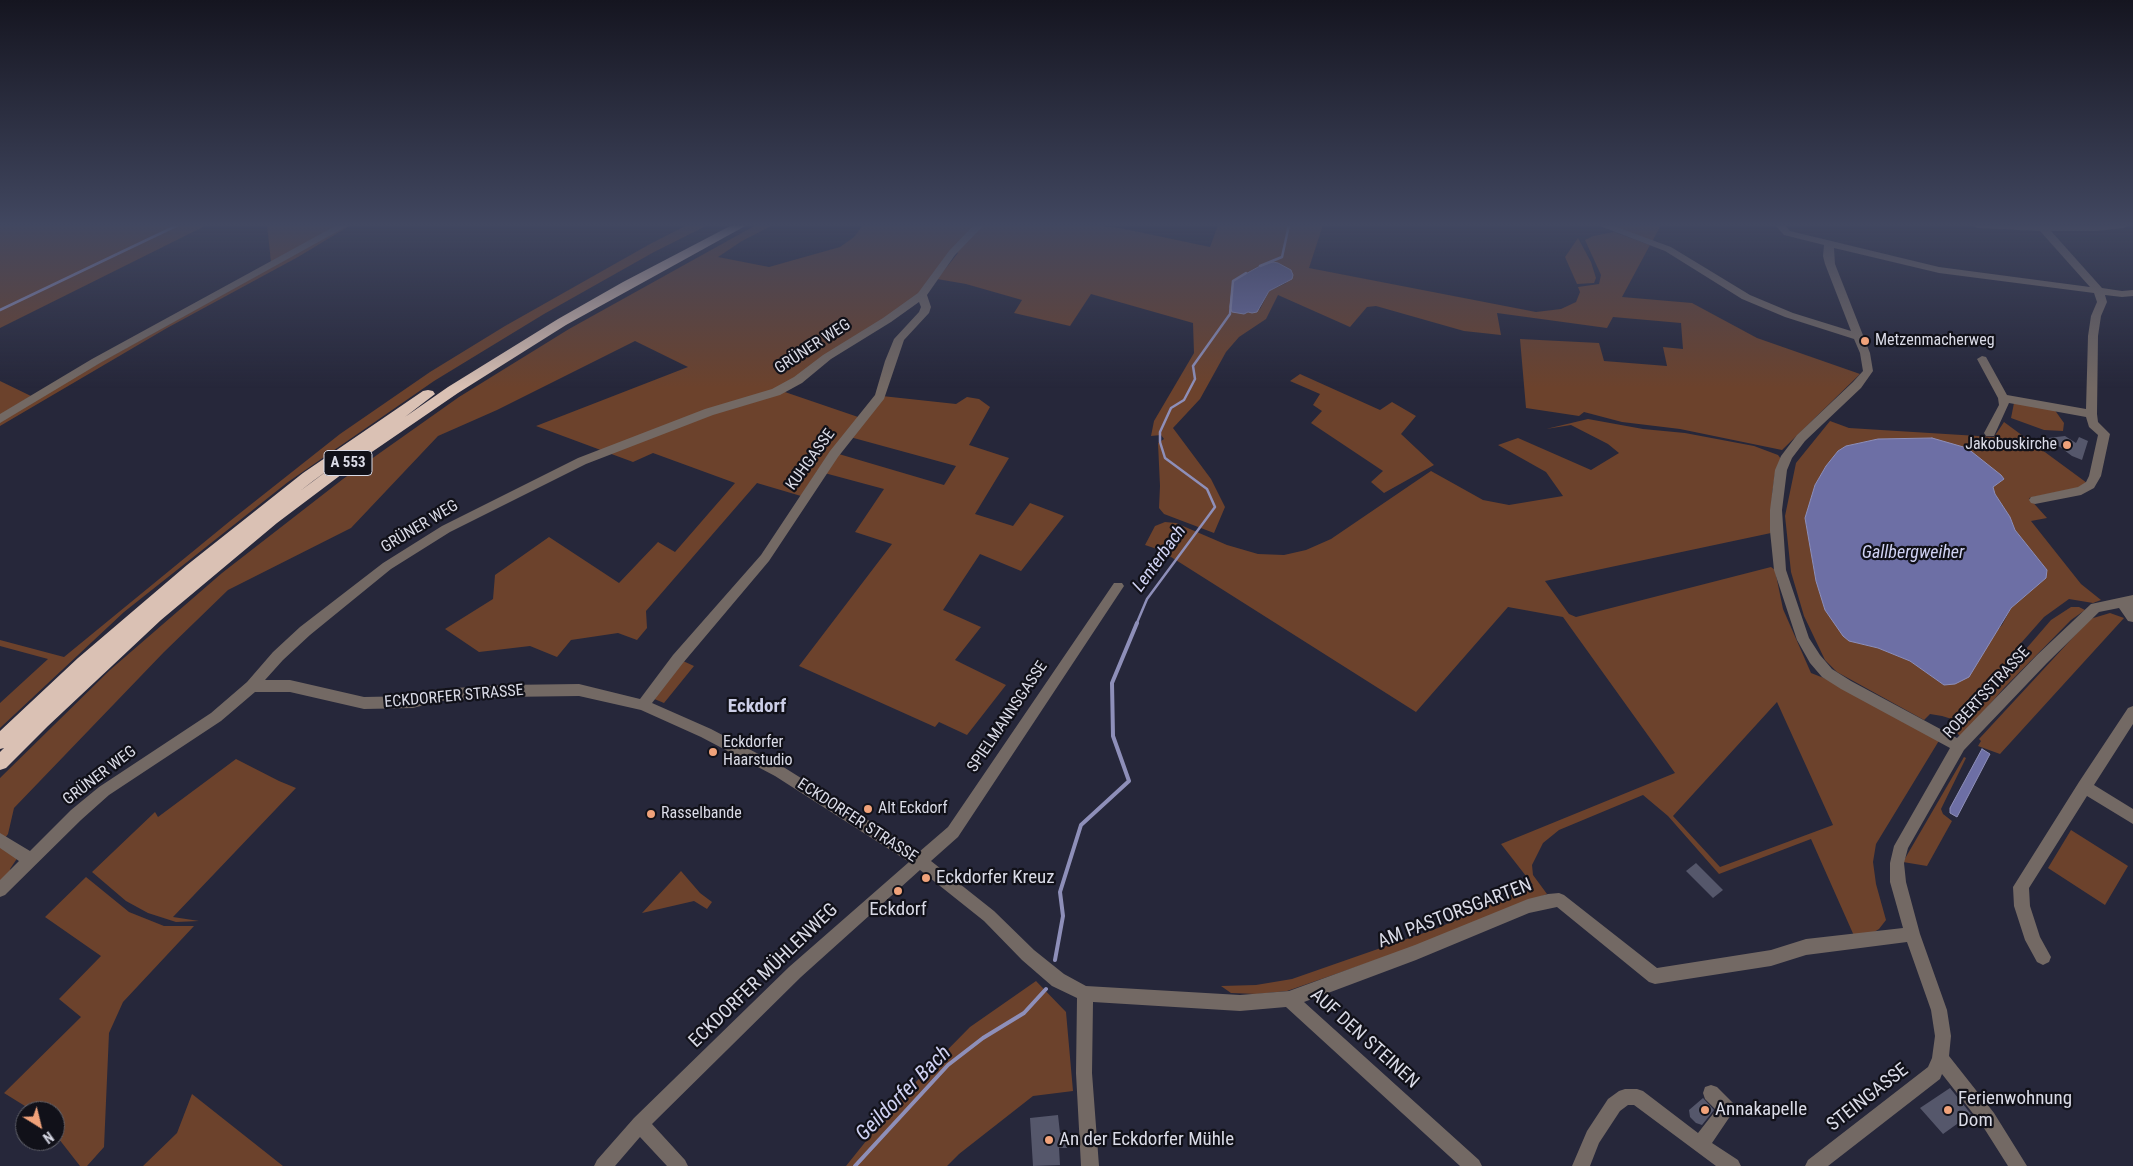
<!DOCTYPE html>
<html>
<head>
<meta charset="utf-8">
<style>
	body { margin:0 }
	#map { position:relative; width:2133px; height:1166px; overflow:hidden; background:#26273a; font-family:"Roboto Condensed",sans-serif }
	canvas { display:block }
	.north { position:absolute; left:15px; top:1101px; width:50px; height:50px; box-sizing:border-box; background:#111119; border:1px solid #61626b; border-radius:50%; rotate:144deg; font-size:14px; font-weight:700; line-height:20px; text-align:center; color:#dadbe7 }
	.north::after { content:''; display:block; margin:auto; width:18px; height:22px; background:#f0a27a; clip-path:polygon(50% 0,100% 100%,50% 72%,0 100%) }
</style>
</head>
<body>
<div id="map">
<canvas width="2133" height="1166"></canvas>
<div class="north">N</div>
</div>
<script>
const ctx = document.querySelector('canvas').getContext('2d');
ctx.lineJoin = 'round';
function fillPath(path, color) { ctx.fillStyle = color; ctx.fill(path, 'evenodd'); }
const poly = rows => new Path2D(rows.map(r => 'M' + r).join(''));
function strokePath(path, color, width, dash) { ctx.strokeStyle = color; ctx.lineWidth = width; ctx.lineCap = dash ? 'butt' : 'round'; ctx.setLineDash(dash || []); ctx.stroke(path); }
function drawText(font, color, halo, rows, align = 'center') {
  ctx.font = font + ' "Roboto Condensed",sans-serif'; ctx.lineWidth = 4.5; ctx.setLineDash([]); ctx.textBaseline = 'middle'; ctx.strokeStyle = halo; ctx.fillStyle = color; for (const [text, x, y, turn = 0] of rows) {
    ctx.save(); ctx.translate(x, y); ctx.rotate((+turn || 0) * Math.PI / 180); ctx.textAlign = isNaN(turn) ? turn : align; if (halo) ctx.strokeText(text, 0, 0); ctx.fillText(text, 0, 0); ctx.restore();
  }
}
fillPath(poly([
	[0,225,207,225,0,328],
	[267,225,339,225,271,262],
	[347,225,351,225,298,257,167,328,0,426,0,422,85,371],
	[687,225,708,225,654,252,544,314,434,381,288,482,124,612,0,728,0,703,48,659,0,646,0,640,64,657,230,521,340,434,430,372,505,326,650,244],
	[756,225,773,225,742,241,718,257,769,267,840,247,854,237,863,225,976,225,919,295,782,391,861,418,832,452,944,485,956,466,850,437,882,396,956,404,967,397,979,399,990,407,969,445,1009,458,975,514,1013,526,1030,503,1064,516,1021,571,980,554,943,610,981,627,955,660,1006,685,967,735,939,722,935,727,799,666,892,544,855,532,884,489,817,471,801,496,757,483,646,611,647,628,637,640,618,633,571,640,557,657,530,646,479,652,445,629,493,599,495,575,549,537,619,583,658,542,675,552,735,483,653,453,633,462,536,426,688,367,635,341,497,410,438,436,351,528,228,590,164,652,14,808,8,834,1,843,18,857,10,869,11,871,0,881,0,778,110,670,222,573,343,479,459,397,569,329],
	[982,225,1092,225,1120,228,1210,247,1218,225,1323,225,1309,268,1536,312,1561,309,1576,302,1580,292,1578,287,1599,284,1601,275,1585,240,1593,236,1614,232,1650,245,1622,297,1692,303,1757,338,1860,374,1782,450,1680,429,1622,422,1584,412,1579,416,1526,408,1520,339,1599,343,1604,361,1667,366,1663,347,1683,349,1681,323,1613,317,1607,328,1497,313,1501,335,1464,331,1376,306,1367,307,1350,327,1278,295,1266,319,1239,337,1226,352,1200,399,1173,428,1211,479,1225,507,1214,533,1164,514,1159,508,1160,486,1158,443,1164,439,1161,435,1151,436,1154,421,1194,353,1193,323,1091,294,1070,326,1014,313,1022,300,966,284,937,279,958,253,956,251],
	[1291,270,1286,283,1269,291,1260,309,1244,314,1239,313],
	[1607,225,1661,225,1652,242],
	[1578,238,1591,262,1596,278,1594,283,1577,284,1565,257],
	[1300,374,1380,410,1392,402,1416,416,1401,434,1434,465,1384,493,1371,482,1383,471,1311,423,1322,411,1313,405,1320,394,1290,381],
	[0,381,31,396,0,415],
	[2014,403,2054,409,2064,423,2063,431,2044,430,2011,418],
	[1588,419,1643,429,1685,433,1754,446,1778,455,1781,459,1775,474,1772,494,1771,533,1545,581,1569,614,1576,617,1771,567,1775,570,1783,609,1811,673,1834,682,1940,739,1876,844,1873,862,1876,884,1886,920,1879,929,1868,936,1855,938,1811,839,1719,874,1668,816,1643,795,1559,830,1543,843,1532,865,1533,875,1547,894,1442,937,1287,991,1257,994,1231,993,1221,986,1256,985,1292,979,1438,928,1533,885,1501,844,1675,773,1563,617,1508,607,1416,712,1160,550,1145,545,1155,526,1165,522,1176,523,1227,545,1258,554,1284,555,1306,550,1331,539,1431,471,1483,500,1509,505,1563,496,1546,472,1498,445,1518,438,1591,470,1619,453,1608,444,1571,425,1546,429],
	[1777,702,1833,825,1720,867,1673,816],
	[1830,421,1849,428,1994,437,2004,422,2087,483,2077,488,2029,498,2047,518,2031,521,2081,584,2101,600,2093,603,2069,599,2044,617,2014,651,1989,691,1955,720,1942,716,1930,714,1924,720,1837,672,1825,660,1804,616,1791,572,1785,516,1796,463],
	[1932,438,2004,479,1992,487,1995,494,2010,517,2015,530,2047,570,2046,578,2011,608,2002,625,1944,685,1910,661,1878,648,1849,641,1825,610,1816,581,1805,518,1815,485,1826,466,1838,451,1846,446,1878,439],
	[2071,607,2079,607,2085,610,2071,620,2004,688,1961,737,1954,730,1965,717,1993,694,2019,657,2051,620],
	[2110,613,2124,618,2000,754,1978,746,1981,741,1979,739,2090,619],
	[683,661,694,666,664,703,652,698],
	[1964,757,1966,758,1941,809,1943,814,1952,821,1927,866,1903,862],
	[236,759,279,781,296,788,173,917,199,921,176,922,148,913,126,901,92,872,155,812,158,817],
	[2071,830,2128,866,2105,905,2048,868],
	[681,871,700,893,712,902,707,909,694,901,642,913],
	[86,877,129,912,164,926,194,926,123,1002,109,1033,104,1147,87,1166,80,1166,55,1134,55,1111,33,1111,4,1093,81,1017,59,999,101,956,45,917],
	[1036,981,1066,1012,1073,1091,1033,1096,959,1154,947,1166,846,1166,903,1095,970,1027],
	[192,1094,283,1166,143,1166,177,1133]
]), '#6c422c');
const water = poly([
	[1273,262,1278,263,1291,270,1293,275,1292,279,1269,291,1257,312,1252,313,1248,312,1244,314,1232,312,1230,307,1233,281,1260,266,1273,262],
	[1932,438,1967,448,2001,475,2004,479,1993,487,1995,494,2010,517,2015,530,2047,570,2046,578,2011,608,1969,677,1955,684,1944,685,1910,661,1878,648,1849,641,1843,636,1825,610,1816,581,1805,518,1815,485,1826,466,1838,451,1846,446,1878,439,1932,438],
	[1982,749,1990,754,1957,817,1950,813,1950,808,1982,749]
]);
fillPath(water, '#6d6fa5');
strokePath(water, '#8e8fb9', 1);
strokePath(poly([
	[1260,266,1282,257,1289,225],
	[0,310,178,225],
	[1136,625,1147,599,1215,507,1207,489,1165,458,1160,442,1160,432,1171,408,1184,400,1195,379,1193,366,1230,314,1233,281,1246,273]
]), '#8e8fb9', 2.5);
strokePath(poly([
	[1055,960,1063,916,1060,892,1081,825,1129,781,1113,736,1112,683,1137,623],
	[855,1166,948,1065,983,1038,1024,1013,1046,989]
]), '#8e8fb9', 4);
fillPath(poly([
	[2065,436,2076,443,2079,437,2088,441,2082,460,2072,456,2048,438],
	[1696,863,1723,890,1713,898,1686,871],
	[1950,1088,1971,1114,1943,1134,1920,1108],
	[1703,1098,1714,1110,1702,1125,1696,1123,1690,1117,1689,1110],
	[1058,1115,1060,1133,1066,1132,1067,1148,1059,1148,1060,1165,1033,1166,1030,1118]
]), '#55576b');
fillPath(poly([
	[337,225,349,225,100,363,0,423,0,414,92,359,337,225],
	[974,225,984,225,955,255,927,295,931,307,929,313,904,340,884,399,838,457,769,561,683,663,652,703,711,729,785,768,919,852,948,827,1114,583,1122,583,1124,586,1122,589,958,837,931,861,994,911,1034,950,1064,974,1086,986,1240,995,1289,991,1415,945,1528,899,1548,894,1559,893,1564,895,1657,968,1771,950,1806,939,1903,928,1890,882,1890,863,1894,846,1950,748,1841,689,1822,677,1810,663,1797,640,1774,570,1770,531,1770,510,1775,470,1781,456,1797,435,1853,382,1863,371,1860,353,1854,339,1785,317,1742,299,1665,251,1597,225,1611,225,1671,247,1750,295,1793,313,1851,331,1825,264,1823,256,1824,245,1784,235,1775,225,1785,225,1790,231,1939,267,2090,287,2040,231,1977,228,1972,225,2129,225,2124,228,2097,231,2051,231,2102,288,2122,291,2133,290,2133,296,2122,297,2105,295,2107,302,2101,316,2098,336,2097,414,2098,422,2110,434,2101,476,2094,488,2081,495,2035,504,2031,503,2029,500,2031,497,2078,487,2086,482,2089,476,2098,435,2089,427,2086,417,2009,403,1994,436,1986,436,1984,433,1999,405,1998,398,1977,359,1982,356,1986,357,2007,395,2086,409,2088,336,2091,316,2097,302,2094,293,1939,273,1834,248,1835,264,1870,353,1873,371,1861,388,1805,441,1792,458,1787,470,1782,510,1786,570,1809,638,1820,655,1832,669,1851,681,1957,738,2037,655,2091,604,2133,595,2133,622,2128,621,2119,608,2099,612,2047,663,1964,750,1908,848,1904,863,1906,882,1920,934,1947,1010,1951,1036,1949,1056,1994,1113,2027,1166,2008,1166,1982,1125,1942,1074,1940,1079,1828,1166,1805,1166,1808,1160,1928,1067,1932,1058,1935,1036,1931,1010,1907,942,1806,955,1771,966,1655,984,1649,982,1557,907,1529,913,1416,960,1304,1002,1479,1160,1482,1166,1460,1166,1286,1007,1240,1011,1093,1002,1092,1073,1099,1166,1081,1166,1076,1073,1077,998,1052,986,1022,960,984,921,920,870,801,977,652,1124,685,1160,688,1166,667,1166,640,1137,615,1166,594,1166,597,1160,634,1118,789,967,909,862,775,776,701,737,641,710,579,696,504,697,439,701,413,708,364,709,290,692,255,692,221,721,109,795,81,820,5,895,0,897,0,880,19,861,0,848,0,833,30,851,71,810,99,787,211,713,247,682,273,652,300,627,383,563,442,526,578,458,705,409,772,389,794,377,823,355,883,318,918,293,949,251,974,225],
	[919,302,921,307,919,312,894,339,885,361,875,395,830,451,761,555,673,655,640,699,579,684,504,685,439,689,413,696,364,697,290,680,265,680,283,660,310,635,391,569,450,532,586,464,713,415,780,395,802,383,831,359,891,322,919,302],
	[2133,706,2133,724,2094,785,2133,809,2133,824,2087,796,2029,888,2030,906,2040,937,2051,957,2049,962,2043,965,2037,962,2025,940,2014,906,2013,887,2079,782,2128,708,2133,706],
	[1711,1085,1717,1087,1733,1103,1735,1109,1712,1143,1738,1160,1741,1166,1716,1166,1634,1105,1628,1105,1620,1111,1599,1143,1590,1166,1572,1166,1587,1131,1608,1099,1619,1091,1625,1089,1637,1089,1643,1091,1698,1133,1716,1110,1705,1099,1703,1093,1705,1087,1711,1085]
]), '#736964');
fillPath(poly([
	[732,225,747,225,566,325,458,393,366,456,277,523,161,620,48,726,6,768,0,770,0,752,4,748,0,749,0,731,78,658,187,565,303,473,423,391,428,390,433,391,435,394,405,417,448,387,558,319,623,282,732,225],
	[335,465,300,491,313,481,335,465]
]), '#dac1b4');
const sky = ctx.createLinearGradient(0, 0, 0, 388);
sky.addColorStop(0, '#151520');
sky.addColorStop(0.58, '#414760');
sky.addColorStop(1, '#41476000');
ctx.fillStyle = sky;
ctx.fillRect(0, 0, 2133, 388);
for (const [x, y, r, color] of [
	[1865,341,5,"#f0a27a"],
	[2067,445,5,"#f0a27a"],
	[713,752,5,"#f0a27a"],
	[868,809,5,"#f0a27a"],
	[651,814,5,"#f0a27a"],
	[926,878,5,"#f0a27a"],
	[898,891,5,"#f0a27a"],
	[1705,1110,5,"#f0a27a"],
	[1948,1110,5,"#f0a27a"],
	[1049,1140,5,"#f0a27a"]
]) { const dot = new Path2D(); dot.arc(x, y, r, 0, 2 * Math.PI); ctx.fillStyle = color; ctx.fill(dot); strokePath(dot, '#111119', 2); }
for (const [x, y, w] of [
	[348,463,48]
]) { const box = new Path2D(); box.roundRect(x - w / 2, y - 12.5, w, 25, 4); ctx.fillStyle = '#111119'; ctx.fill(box); strokePath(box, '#dadbe7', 1); }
drawText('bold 15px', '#dadbe7', null, [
	["A 553",348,463]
]);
drawText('16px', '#dadbe7', '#111119', [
	["Metzenmacherweg",1875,341],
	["Jakobuskirche",2057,445,"right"],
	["Eckdorfer",723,743],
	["Haarstudio",723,761],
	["Alt Eckdorf",878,809],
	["Rasselbande",661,814]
], 'left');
drawText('16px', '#dadbe7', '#111119', [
	["GRÜNER WEG",813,347,-33],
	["KUHGASSE",811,460,-54],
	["GRÜNER WEG",420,527,-31],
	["ROBERTSSTRASSE",1987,693,-47],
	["ECKDORFER STRASSE",454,697,-5],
	["SPIELMANNSGASSE",1008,717,-56],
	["GRÜNER WEG",100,776,-37],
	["ECKDORFER STRASSE",857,821,33]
]);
drawText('italic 18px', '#d0d2f3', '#111119', [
	["Gallbergweiher",1913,553],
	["Lenterbach",1160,559,-54]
]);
drawText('bold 19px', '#cccee7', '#111119', [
	["Eckdorf",757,707]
]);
drawText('19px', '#dadbe7', '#111119', [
	["Eckdorfer Kreuz",936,878],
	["Eckdorf",898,910,"center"],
	["Ferienwohnung",1958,1099],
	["Dom",1958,1121],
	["Annakapelle",1715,1110],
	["An der Eckdorfer Mühle",1059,1140]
], 'left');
drawText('19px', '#dadbe7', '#111119', [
	["AM PASTORSGARTEN",1455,914,-21],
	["ECKDORFER MÜHLENWEG",764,976,-44],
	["AUF DEN STEINEN",1364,1039,42],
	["STEINGASSE",1868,1098,-38]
]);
drawText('italic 21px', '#d0d2f3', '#111119', [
	["Geildorfer Bach",904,1094,-45]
]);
</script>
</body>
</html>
